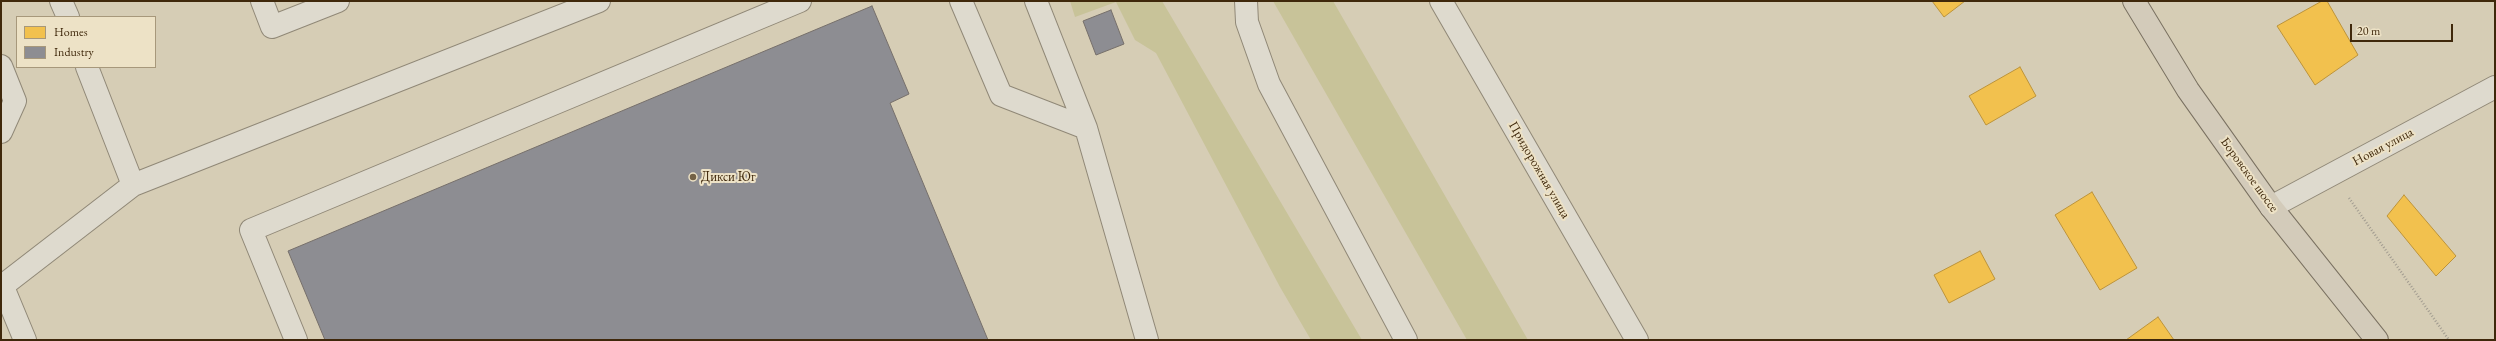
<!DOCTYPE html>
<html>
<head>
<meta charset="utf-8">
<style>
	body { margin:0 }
	#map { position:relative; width:2496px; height:341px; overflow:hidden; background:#d6cdb5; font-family:"EB Garamond",serif }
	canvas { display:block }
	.frame { position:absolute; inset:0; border:2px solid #3f280b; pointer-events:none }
	.legend { position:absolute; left:16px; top:16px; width:140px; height:52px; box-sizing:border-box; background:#ede2c6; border:1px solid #a7987b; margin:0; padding:5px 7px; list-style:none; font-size:12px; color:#3f280b }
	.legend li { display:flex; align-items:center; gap:8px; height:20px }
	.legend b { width:20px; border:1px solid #a7987b }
	.scale { position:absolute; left:2350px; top:24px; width:103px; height:18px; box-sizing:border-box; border:2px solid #3f280b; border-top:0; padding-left:5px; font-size:12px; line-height:14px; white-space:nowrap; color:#3f280b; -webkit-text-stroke:3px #ede2c6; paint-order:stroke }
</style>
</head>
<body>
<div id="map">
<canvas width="2496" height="341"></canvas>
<div class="frame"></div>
<ul class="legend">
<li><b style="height:11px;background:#f2c14e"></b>Homes</li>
<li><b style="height:11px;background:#8d8d92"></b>Industry</li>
</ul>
<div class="scale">20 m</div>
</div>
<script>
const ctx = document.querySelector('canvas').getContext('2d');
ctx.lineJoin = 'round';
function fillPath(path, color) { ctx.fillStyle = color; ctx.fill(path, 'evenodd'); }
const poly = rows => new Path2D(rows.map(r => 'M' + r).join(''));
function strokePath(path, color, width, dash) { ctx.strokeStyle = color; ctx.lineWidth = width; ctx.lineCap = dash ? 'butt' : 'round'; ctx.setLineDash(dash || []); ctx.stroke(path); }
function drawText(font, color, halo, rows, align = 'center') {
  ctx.font = font + ' "EB Garamond",serif'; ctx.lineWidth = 4; ctx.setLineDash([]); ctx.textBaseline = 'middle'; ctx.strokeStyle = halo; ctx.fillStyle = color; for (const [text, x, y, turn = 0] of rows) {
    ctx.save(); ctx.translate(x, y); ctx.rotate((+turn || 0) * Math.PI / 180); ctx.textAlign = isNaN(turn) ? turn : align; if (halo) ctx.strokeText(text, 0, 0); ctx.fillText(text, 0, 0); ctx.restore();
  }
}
fillPath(poly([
	[1070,1,1162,1,1362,340,1311,340,1280,287,1156,53,1135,40,1116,2,1075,17],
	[1273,1,1333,1,1528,340,1467,340]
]), '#c8c399');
const homes = poly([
	[1932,1,1965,1,1944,17,1932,1],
	[2322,1,2327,1,2358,55,2315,85,2277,26,2322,1],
	[2020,67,2036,96,1986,125,1969,96,2020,67],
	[2092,192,2137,268,2100,290,2055,215,2092,192],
	[2404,195,2456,256,2436,276,2387,216,2404,195],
	[1980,251,1995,279,1949,303,1934,275,1980,251],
	[2158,317,2174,340,2126,340,2158,317]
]);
fillPath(homes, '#f2c14e');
strokePath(homes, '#bc933a', 1);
const industry = poly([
	[872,6,909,94,890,103,988,340,325,340,288,251,872,6],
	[1111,10,1124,44,1096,55,1083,21,1111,10]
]);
fillPath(industry, '#8d8d92');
strokePath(industry, '#766f6a', 1);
const minor = poly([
	[61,1,68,17],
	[262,1,272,27,338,1],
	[961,1,1001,95,1086,128],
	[1036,1,1086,128,1147,340],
	[1246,1,1247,22,1269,84,1406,340],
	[1441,1,1637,340],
	[1,66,15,101,1,132],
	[87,67,133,185],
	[2271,207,2495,87],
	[1,287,133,185,599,1],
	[3,287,25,340],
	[296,340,251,230,800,1]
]);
const major = poly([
	[2134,1,2188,90,2271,207,2377,340]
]);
strokePath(minor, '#908877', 24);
strokePath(major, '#7a7161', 24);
strokePath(poly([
	[2349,198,2449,340]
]), '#a29c90', 2.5, [1, 2]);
strokePath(minor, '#dedace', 22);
strokePath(major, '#d3cbba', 22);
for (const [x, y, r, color] of [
	[693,177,4,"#746246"]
]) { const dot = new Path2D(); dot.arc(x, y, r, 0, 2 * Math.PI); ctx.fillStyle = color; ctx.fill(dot); strokePath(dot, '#ede2c6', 1.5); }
drawText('13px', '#3f280b', '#ede2c6', [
	["Новая улица",2383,147,-28],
	["Придорожная улица",1539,170,60],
	["Боровское шоссе",2249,175,54]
]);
drawText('13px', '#3f280b', '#ede2c6', [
	["Дикси Юг",701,177]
], 'left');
</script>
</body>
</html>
